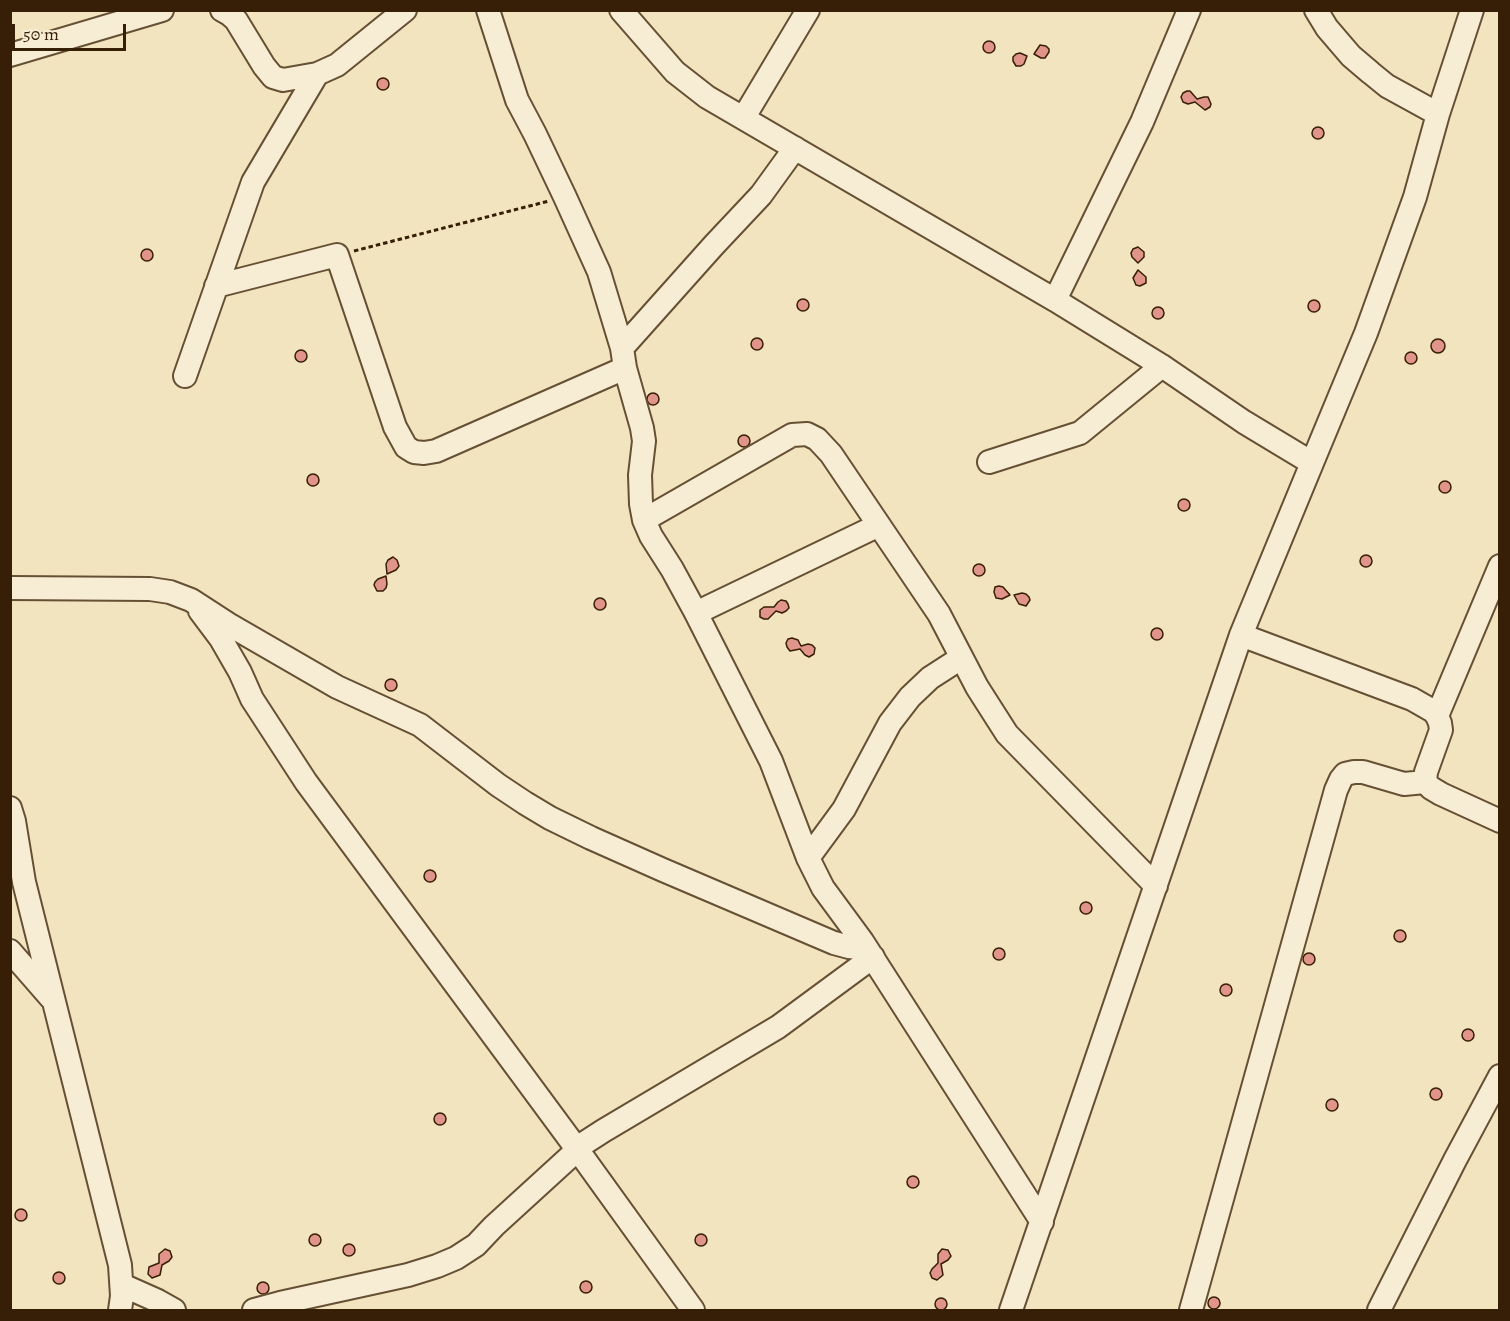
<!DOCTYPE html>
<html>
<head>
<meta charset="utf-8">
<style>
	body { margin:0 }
	#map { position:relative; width:1510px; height:1321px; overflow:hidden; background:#f2e4be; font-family:Alegreya,serif }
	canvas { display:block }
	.frame { position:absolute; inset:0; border:12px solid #371e06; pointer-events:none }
	.scale { position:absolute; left:12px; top:24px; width:114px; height:27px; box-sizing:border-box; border:3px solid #371e06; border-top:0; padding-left:8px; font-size:18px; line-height:21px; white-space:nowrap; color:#371e06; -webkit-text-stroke:4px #f7edd5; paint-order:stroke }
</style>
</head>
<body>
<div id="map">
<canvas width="1510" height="1321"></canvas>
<div class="frame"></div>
<div class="scale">50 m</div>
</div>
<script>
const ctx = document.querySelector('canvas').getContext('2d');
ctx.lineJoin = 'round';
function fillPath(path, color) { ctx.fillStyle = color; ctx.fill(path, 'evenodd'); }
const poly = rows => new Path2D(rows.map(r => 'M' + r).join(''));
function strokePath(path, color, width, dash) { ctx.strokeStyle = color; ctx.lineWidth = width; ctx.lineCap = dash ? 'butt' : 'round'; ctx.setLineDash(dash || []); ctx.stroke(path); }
const building = poly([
	'983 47a6 6 0 1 1 12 0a6 6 0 1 1-12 0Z',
	[1040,45,1046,46,1049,49,1049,52,1045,58,1041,58,1034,54,1040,45],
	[1020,53,1027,56,1024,64,1021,66,1016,66,1013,61,1013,57,1016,54,1020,53],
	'377 84a6 6 0 1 1 12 0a6 6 0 1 1-12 0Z',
	[1187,91,1190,91,1197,99,1204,97,1208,97,1211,104,1210,107,1205,110,1195,102,1188,104,1183,102,1181,97,1183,93,1187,91],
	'1312 133a6 6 0 1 1 12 0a6 6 0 1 1-12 0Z',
	[1138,247,1144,252,1144,257,1138,263,1132,257,1131,253,1133,249,1138,247],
	'141 255a6 6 0 1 1 12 0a6 6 0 1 1-12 0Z',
	[1138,270,1146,277,1146,283,1140,286,1136,285,1133,278,1138,270],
	'797 305a6 6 0 1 1 12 0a6 6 0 1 1-12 0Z',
	'1308 306a6 6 0 1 1 12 0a6 6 0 1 1-12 0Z',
	'1152 313a6 6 0 1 1 12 0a6 6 0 1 1-12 0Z',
	'751 344a6 6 0 1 1 12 0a6 6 0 1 1-12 0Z',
	'1431 346a7 7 0 1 1 14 0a7 7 0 1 1-14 0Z',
	'295 356a6 6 0 1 1 12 0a6 6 0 1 1-12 0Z',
	'1405 358a6 6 0 1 1 12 0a6 6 0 1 1-12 0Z',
	'647 399a6 6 0 1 1 12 0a6 6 0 1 1-12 0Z',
	'738 441a6 6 0 1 1 12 0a6 6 0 1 1-12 0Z',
	'307 480a6 6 0 1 1 12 0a6 6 0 1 1-12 0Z',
	'1439 487a6 6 0 1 1 12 0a6 6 0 1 1-12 0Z',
	'1178 505a6 6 0 1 1 12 0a6 6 0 1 1-12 0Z',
	'1360 561a6 6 0 1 1 12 0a6 6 0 1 1-12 0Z',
	[393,557,397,560,399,566,396,570,387,574,386,564,388,560,393,557],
	'973 570a6 6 0 1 1 12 0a6 6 0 1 1-12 0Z',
	[386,576,387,584,386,588,383,591,377,591,374,585,375,582,378,579,386,576],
	[999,586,1003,587,1010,595,1002,599,996,598,994,592,995,587,999,586],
	[1022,593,1026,594,1029,597,1030,600,1026,606,1019,604,1014,595,1022,593],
	'594 604a6 6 0 1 1 12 0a6 6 0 1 1-12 0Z',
	[781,600,786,601,788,604,789,608,786,611,782,613,776,611,768,619,764,619,760,617,760,610,764,607,774,607,778,602,781,600],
	'1151 634a6 6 0 1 1 12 0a6 6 0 1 1-12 0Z',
	[792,638,798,640,801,646,808,644,812,645,815,648,814,654,809,657,805,655,800,649,790,651,787,647,786,643,788,639,792,638],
	'385 685a6 6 0 1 1 12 0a6 6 0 1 1-12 0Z',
	'424 876a6 6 0 1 1 12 0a6 6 0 1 1-12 0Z',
	'1080 908a6 6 0 1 1 12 0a6 6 0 1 1-12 0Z',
	'1394 936a6 6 0 1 1 12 0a6 6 0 1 1-12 0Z',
	'993 954a6 6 0 1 1 12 0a6 6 0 1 1-12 0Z',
	'1303 959a6 6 0 1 1 12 0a6 6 0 1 1-12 0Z',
	'1220 990a6 6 0 1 1 12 0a6 6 0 1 1-12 0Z',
	'1462 1035a6 6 0 1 1 12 0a6 6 0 1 1-12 0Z',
	'1430 1094a6 6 0 1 1 12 0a6 6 0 1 1-12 0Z',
	'1326 1105a6 6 0 1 1 12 0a6 6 0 1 1-12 0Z',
	'434 1119a6 6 0 1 1 12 0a6 6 0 1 1-12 0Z',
	'907 1182a6 6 0 1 1 12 0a6 6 0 1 1-12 0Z',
	'15 1215a6 6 0 1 1 12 0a6 6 0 1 1-12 0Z',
	'309 1240a6 6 0 1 1 12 0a6 6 0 1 1-12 0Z',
	'695 1240a6 6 0 1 1 12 0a6 6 0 1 1-12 0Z',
	'343 1250a6 6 0 1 1 12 0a6 6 0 1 1-12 0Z',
	[165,1249,170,1251,172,1257,169,1261,162,1265,160,1275,152,1278,148,1274,149,1267,159,1263,159,1254,165,1249],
	[942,1249,948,1250,951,1256,948,1260,941,1264,943,1275,937,1280,932,1278,930,1273,932,1269,938,1263,938,1254,942,1249],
	'53 1278a6 6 0 1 1 12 0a6 6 0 1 1-12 0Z',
	'580 1287a6 6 0 1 1 12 0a6 6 0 1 1-12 0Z',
	'257 1288a6 6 0 1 1 12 0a6 6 0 1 1-12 0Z',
	'1208 1303a6 6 0 1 1 12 0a6 6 0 1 1-12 0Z',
	'935 1304a6 6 0 1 1 12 0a6 6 0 1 1-12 0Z'
]);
fillPath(building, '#e19489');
strokePath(building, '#371e06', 1.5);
const minor = poly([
	[222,10,229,14,236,20,264,66,273,77,283,80,317,74,337,65,405,10],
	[488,10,517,100,535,134,565,197,599,272,622,348,625,368,642,428,644,441,640,475,641,504,644,520,651,536,672,569,696,613,771,761,808,858,823,888,862,941,1042,1222],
	[621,10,675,72,707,97,1055,300,1162,366,1244,422,1312,463,1241,635,1011,1310],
	[1316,10,1327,28,1351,56,1371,73,1387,86,1438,114],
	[10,55,162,10],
	[744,117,808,10],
	[216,286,337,255,395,427,406,447,414,452,424,453,436,451,625,368],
	[1055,300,1142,122,1189,10],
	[622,348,714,245,761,195,795,148],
	[185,376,253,182,317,74],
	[989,462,1080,433,1162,366],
	[1312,463,1366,333,1415,197,1438,114,1472,10],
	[644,520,792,435,807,434,817,439,831,454,939,614,977,687,1007,734,1156,886],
	[10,588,150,589,170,592,191,600,228,624,337,687,420,725,498,785,525,803,550,818,591,838,663,870,834,943,849,947,867,949],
	[200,611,221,639,240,672,252,699,306,782,577,1149,693,1310],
	[696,613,879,525],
	[1241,635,1412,699,1433,711,1437,716,1440,723,1441,730,1426,772,1425,782,1431,788,1441,794,1500,821],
	[1437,716,1500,566],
	[10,808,14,821,24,882,120,1265,122,1296,120,1310],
	[808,858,844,809,890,723,910,697,930,678,961,658],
	[10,951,51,998],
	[122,1285,158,1301,174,1310],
	[254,1310,280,1303,408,1275,437,1266,456,1258,476,1245,494,1226,586,1142,603,1131,778,1027,873,957],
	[1191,1310,1336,790,1341,779,1345,774,1354,772,1363,772,1404,784,1425,782],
	[1379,1310,1455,1160,1500,1076]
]);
strokePath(minor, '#665034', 26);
strokePath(poly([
	[354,251,549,201]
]), '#371e06', 3, [4.5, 3]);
strokePath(minor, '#f7edd5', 22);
</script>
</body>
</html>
